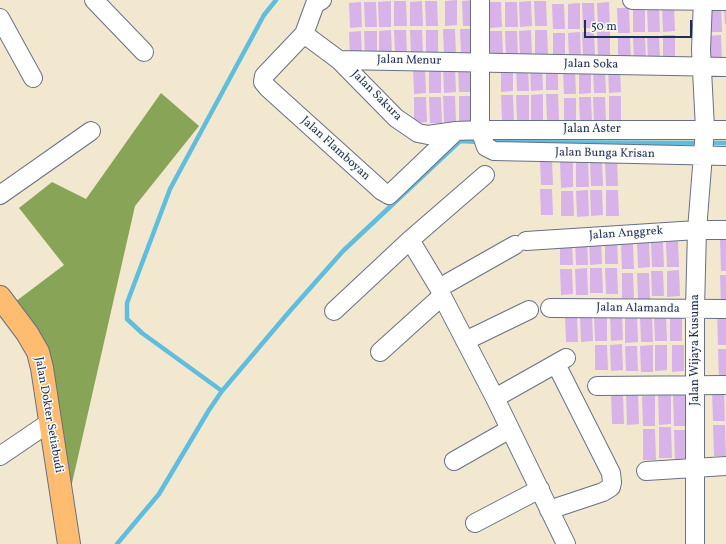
<!DOCTYPE html>
<html>
<head>
<meta charset="utf-8">
<style>
	body { margin:0 }
	#map { position:relative; width:726px; height:544px; overflow:hidden; background:#f2e8d0; font-family:Vollkorn,serif }
	canvas { display:block }
	.scale { position:absolute; left:584px; top:20px; width:108px; height:18px; box-sizing:border-box; border:2px solid #1b2f5e; border-top:0; padding-left:5px; font-size:12px; line-height:14px; white-space:nowrap; color:#1b2f5e; -webkit-text-stroke:3px #fdfcf7; paint-order:stroke }
</style>
</head>
<body>
<div id="map">
<canvas width="726" height="544"></canvas>
<div class="scale">50 m</div>
</div>
<script>
const ctx = document.querySelector('canvas').getContext('2d');
ctx.lineJoin = 'round';
function fillPath(path, color) { ctx.fillStyle = color; ctx.fill(path, 'evenodd'); }
const poly = rows => new Path2D(rows.map(r => 'M' + r).join(''));
function strokePath(path, color, width, dash) { ctx.strokeStyle = color; ctx.lineWidth = width; ctx.lineCap = dash ? 'butt' : 'round'; ctx.setLineDash(dash || []); ctx.stroke(path); }
function drawText(font, color, halo, rows, align = 'center') {
  ctx.font = font + ' Vollkorn,serif'; ctx.lineWidth = 3; ctx.setLineDash([]); ctx.textBaseline = 'middle'; ctx.strokeStyle = halo; ctx.fillStyle = color; for (const [text, x, y, turn = 0] of rows) {
    ctx.save(); ctx.translate(x, y); ctx.rotate((+turn || 0) * Math.PI / 180); ctx.textAlign = isNaN(turn) ? turn : align; if (halo) ctx.strokeText(text, 0, 0); ctx.fillText(text, 0, 0); ctx.restore();
  }
}
fillPath(poly([
	[161,93,199,126,135,206,65,514,42,356,7,308,64,265,19,208,52,182,86,199]
]), '#88a457');
strokePath(poly([
	[490,142,700,143],
	[708,143,726,143],
	[222,391,142,333,127,319,127,303,170,189,264,15,276,0],
	[117,544,159,494,209,410,222,391,289,312,343,251,460,141,480,142]
]), '#5fbddd', 4.5);
fillPath(poly([
	[457,0,457,25,445,26,445,1],
	[474,0,475,26,463,26,462,1],
	[391,1,391,27,379,27,378,2],
	[394,1,406,1,407,26,394,26],
	[422,1,423,26,410,26,410,2],
	[425,1,437,1,438,26,426,26],
	[531,1,532,26,520,27,519,2],
	[534,1,546,1,547,26,535,26],
	[361,2,362,27,350,28,349,3],
	[364,2,376,2,377,27,365,27],
	[489,2,501,2,502,27,490,28],
	[505,2,517,2,518,27,505,27],
	[609,2,610,28,598,28,597,3],
	[580,3,580,29,568,29,568,4],
	[582,3,594,3,595,28,583,28],
	[552,4,564,4,565,29,553,29],
	[662,6,674,6,675,31,663,32],
	[721,6,722,32,710,32,709,7],
	[724,6,726,6,726,24,725,24],
	[633,7,645,7,645,32,633,32],
	[647,7,659,7,660,32,648,32],
	[617,8,629,8,630,33,618,33],
	[443,29,455,29,456,54,444,55],
	[460,29,472,29,473,55,461,55],
	[391,30,392,56,379,56,379,31],
	[394,30,406,30,407,56,395,56],
	[410,30,422,30,423,55,411,56],
	[426,30,438,30,438,56,426,56],
	[531,30,532,55,520,56,519,31],
	[535,30,547,30,548,56,535,56],
	[361,31,362,57,350,57,349,32],
	[364,31,377,31,377,57,365,57],
	[490,31,502,31,503,56,490,57],
	[505,31,517,31,518,57,506,57],
	[610,31,610,58,598,58,597,32],
	[580,32,581,59,569,59,568,33],
	[582,32,594,32,595,57,583,57],
	[553,33,565,33,565,58,553,59],
	[663,35,675,35,675,61,663,62],
	[721,35,722,61,710,61,709,36],
	[633,36,645,36,646,62,634,62],
	[647,36,659,36,660,61,648,61],
	[618,37,630,37,631,62,618,62],
	[542,65,543,90,531,91,530,66],
	[546,65,558,65,558,90,546,90],
	[513,66,513,91,501,92,501,67],
	[516,66,528,66,529,91,517,91],
	[455,67,456,92,444,93,443,68],
	[458,67,470,67,471,92,459,92],
	[608,67,620,67,621,92,609,93],
	[425,68,426,93,414,94,413,69],
	[429,68,441,68,441,93,429,93],
	[579,68,591,68,591,93,579,94],
	[593,68,605,68,606,93,594,93],
	[563,69,575,69,576,94,564,94],
	[543,94,543,120,531,120,531,95],
	[546,94,558,94,559,120,547,120],
	[501,95,513,95,514,120,502,121],
	[516,95,529,95,529,121,517,121],
	[443,96,455,96,456,122,444,122],
	[459,96,470,96,471,122,459,122],
	[609,96,621,96,621,122,609,122],
	[414,97,426,97,427,122,414,123],
	[429,97,441,97,442,123,430,123],
	[579,97,591,97,592,123,580,123],
	[593,97,605,97,606,122,594,122],
	[564,98,576,98,576,123,564,123],
	[540,160,552,160,553,185,541,185],
	[617,160,618,186,606,186,605,161],
	[588,161,589,187,576,187,576,162],
	[602,161,603,186,591,186,590,162],
	[560,162,573,162,573,187,561,188],
	[540,189,552,189,553,215,541,215],
	[588,190,589,216,577,217,576,191],
	[590,190,602,190,603,215,591,216],
	[606,190,618,190,619,216,606,216],
	[561,191,573,191,574,216,561,216],
	[617,238,618,264,605,264,605,239],
	[587,239,588,265,576,265,575,240],
	[589,239,601,239,602,264,590,265],
	[560,240,572,240,573,265,560,265],
	[720,240,726,240,726,271,721,271],
	[678,241,679,267,667,267,666,242],
	[637,242,649,242,650,267,638,268],
	[651,242,663,242,664,267,652,267],
	[621,244,633,244,634,269,622,269],
	[587,268,588,295,576,295,575,269],
	[590,268,602,268,603,293,590,293],
	[605,268,617,268,618,294,606,294],
	[560,269,572,269,573,294,561,295],
	[679,270,680,296,667,297,667,271],
	[651,271,663,271,664,296,652,296],
	[622,273,633,273,634,298,622,299],
	[637,273,649,273,650,299,638,299],
	[720,275,726,275,726,306,721,306],
	[717,314,726,314,726,345,718,345],
	[610,315,622,315,623,340,611,341],
	[682,315,682,341,670,341,670,316],
	[580,316,592,316,593,341,581,342],
	[594,316,607,316,607,341,595,341],
	[652,316,653,342,641,342,640,317],
	[666,316,667,341,655,341,654,317],
	[565,317,577,317,578,342,566,342],
	[625,317,637,317,638,342,625,343],
	[622,344,623,370,611,371,610,345],
	[595,345,607,345,608,370,595,370],
	[653,345,653,372,641,372,640,346],
	[655,345,667,345,667,370,655,371],
	[672,345,684,345,684,371,672,372],
	[625,346,637,346,638,371,626,371],
	[718,349,726,349,726,380,719,380],
	[712,390,724,390,725,421,713,421],
	[611,393,623,393,624,424,612,424],
	[626,393,638,393,639,424,627,425],
	[671,393,671,424,659,425,658,394],
	[655,395,655,426,643,426,642,396],
	[673,395,686,395,686,426,674,426],
	[713,425,725,425,726,456,714,456],
	[659,427,671,427,672,458,659,458],
	[643,429,655,429,656,460,643,460],
	[674,430,686,430,687,461,675,461]
]), '#d7b3ea');
const minor = poly([
	[94,0,144,52],
	[322,0,315,4,304,34,264,76,263,82,268,88,382,191,389,195,456,131],
	[480,0,480,130,486,147,494,151,726,156],
	[632,0,726,1],
	[0,18,33,78],
	[304,34,339,60,396,118,418,133,428,135,456,131,480,130,726,130],
	[339,60,726,67],
	[0,195,91,131],
	[410,240,439,288,442,296,495,398,566,544],
	[526,241,697,230,726,230],
	[439,288,515,245],
	[550,308,726,309],
	[334,311,410,240,485,175],
	[465,341,529,310],
	[380,352,442,296],
	[597,386,726,385],
	[495,398,566,358],
	[0,456,50,422],
	[454,461,510,429],
	[646,471,726,466],
	[549,510,603,492,611,487,612,482,611,473,556,364],
	[475,523,540,489],
	[695,544,695,309,697,230,705,129,701,50,703,0]
]);
const major = poly([
	[0,297,27,333,38,352,42,368,69,544]
]);
strokePath(minor, '#667086', 20);
strokePath(major, '#667086', 24);
strokePath(minor, '#fff', 18);
strokePath(major, '#fdbc6f', 22);
drawText('12px', '#1b2f5e', '#fdfcf7', [
	["Jalan Menur",409,61,1],
	["Jalan Soka",591,65,1],
	["Jalan Sakura",376,96,45],
	["Jalan Aster",592,130],
	["Jalan Flamboyan",335,149,42],
	["Jalan Bunga Krisan",605,154,1],
	["Jalan Anggrek",626,234,-4],
	["Jalan Alamanda",638,309,1],
	["Jalan Wijaya Kusuma",696,350,-90],
	["Jalan Dokter Setiabudi",48,415,80]
]);
</script>
</body>
</html>
